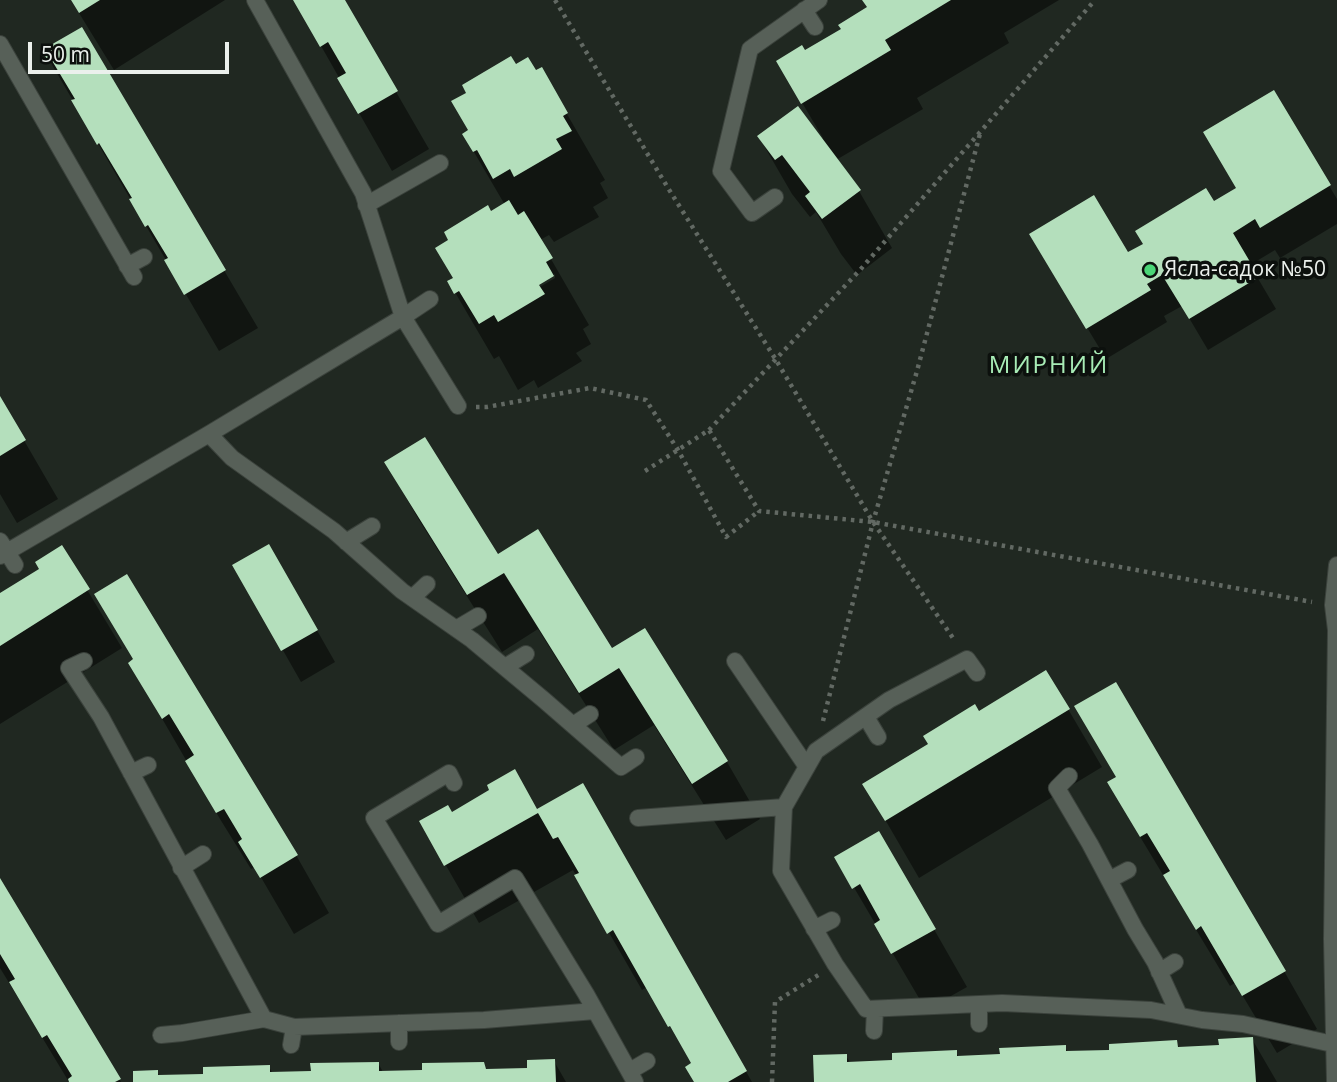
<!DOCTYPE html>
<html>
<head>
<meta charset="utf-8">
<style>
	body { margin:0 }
	#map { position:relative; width:1337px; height:1082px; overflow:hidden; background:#202821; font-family:"Open Sans",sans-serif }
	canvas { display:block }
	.scale { position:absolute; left:28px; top:42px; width:201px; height:32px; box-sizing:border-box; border:4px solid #ebf0ec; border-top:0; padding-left:9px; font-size:21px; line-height:24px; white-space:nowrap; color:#ebf0ec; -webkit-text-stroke:5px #0c100d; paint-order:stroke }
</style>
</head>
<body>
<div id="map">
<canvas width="1337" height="1082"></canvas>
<div class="scale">50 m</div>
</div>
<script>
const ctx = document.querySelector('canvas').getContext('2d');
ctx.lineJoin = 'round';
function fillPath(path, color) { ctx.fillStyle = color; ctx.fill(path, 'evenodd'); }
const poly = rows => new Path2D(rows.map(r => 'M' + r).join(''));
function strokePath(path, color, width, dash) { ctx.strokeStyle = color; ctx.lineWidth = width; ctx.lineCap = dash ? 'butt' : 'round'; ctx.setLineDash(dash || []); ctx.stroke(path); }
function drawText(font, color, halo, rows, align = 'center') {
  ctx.font = font + ' "Open Sans",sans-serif'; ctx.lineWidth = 7; ctx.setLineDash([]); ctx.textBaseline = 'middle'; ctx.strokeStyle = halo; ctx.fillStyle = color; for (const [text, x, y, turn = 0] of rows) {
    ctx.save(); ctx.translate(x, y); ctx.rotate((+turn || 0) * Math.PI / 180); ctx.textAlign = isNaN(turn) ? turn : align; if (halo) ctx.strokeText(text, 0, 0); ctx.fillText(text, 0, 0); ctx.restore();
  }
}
fillPath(poly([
	[71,0,225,0,114,70],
	[295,0,343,0,429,149,392,171],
	[864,0,1059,0,1004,33,1009,43,917,98,923,109,836,160,859,191,892,248,857,275,841,254,816,212,810,217,792,194,759,137,820,139,823,138,778,62,804,52,843,30,869,8],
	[82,29,258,328,219,351,44,51],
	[515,67,536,73,541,69,605,180,600,183,608,198,593,207,599,217,554,242,549,235,540,240,589,325,583,329,591,344,576,353,582,361,538,388,534,380,518,390,499,356,494,359,449,282,455,279,491,213,505,205,464,135,471,131],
	[555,274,555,278,533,291,531,288],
	[1273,92,1337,199,1337,224,1280,258,1275,250,1250,265,1276,309,1208,350,1182,306,1164,316,1167,322,1106,359,1050,266,1128,255,1238,189],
	[0,399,58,499,17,523,0,494],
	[386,463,612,651,645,630,727,762,760,819,726,840,654,725,614,750,538,629,502,652,419,520],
	[269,546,335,662,301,682,235,566],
	[62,548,122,648,0,724,0,595,41,570],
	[134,660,296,855,329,913,294,934,255,867,251,869,220,819,130,663],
	[1068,709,1102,767,919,878,865,785,978,713],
	[1118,778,1284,971,1317,1029,1277,1053,1235,983,1230,986,1142,840,1109,782],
	[537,811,616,843,752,1082,696,1082,692,1064,647,987,642,990,573,870,479,923,421,822,451,814],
	[879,833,967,987,926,1010,836,857],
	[0,882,121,1082,69,1082,19,999,0,968],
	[1252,1039,1277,1082,816,1082,846,1056,851,1064,894,1062,956,1052,959,1058,1002,1056,1065,1047,1068,1053,1111,1051,1176,1042,1180,1049,1220,1047],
	[554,1061,566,1082,135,1082,157,1072,160,1077,205,1075,269,1067,273,1074,312,1073,378,1063,383,1072,529,1069]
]), '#0007');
fillPath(poly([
	[71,0,100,0,79,13],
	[293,0,345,0,398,91,358,114,337,78,346,73,328,42,320,47],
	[862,0,951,0,885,40,891,50,801,104,776,61,802,45,805,50,841,29,838,25,867,7],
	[82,27,226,270,184,295,164,260,168,258,148,225,145,227,129,199,132,198,99,143,97,145,71,100,75,99,51,59,48,61,42,50],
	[511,56,516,64,528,57,536,70,542,67,568,113,563,116,572,131,556,139,562,149,514,177,510,169,493,179,477,150,473,152,462,134,468,130,451,101,466,93,462,85],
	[1274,90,1331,185,1260,228,1255,219,1233,233,1259,277,1189,319,1162,275,1147,284,1151,290,1086,329,1029,234,1094,195,1128,252,1143,244,1135,231,1206,188,1214,201,1236,188,1203,132],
	[798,106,861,190,822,219,805,196,810,192,782,155,775,160,757,136],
	[509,200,518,215,524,211,553,258,546,262,554,276,539,285,545,294,498,322,494,315,479,324,459,291,454,294,447,281,453,278,435,248,448,240,444,232,488,205,491,211],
	[0,396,26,440,0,456],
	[425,437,498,554,538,529,612,648,645,628,728,761,692,784,619,668,579,693,504,573,467,595,384,462],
	[269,544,318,630,281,651,232,565],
	[62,545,90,589,0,646,0,593,39,569,35,562],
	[127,574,298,855,260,878,238,842,242,839,224,809,216,813,185,761,194,755,169,714,162,719,128,663,133,659,94,594],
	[1046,670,1070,709,885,821,862,784,928,744,923,736,975,704,979,711],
	[1116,682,1286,971,1242,996,1201,926,1196,930,1163,875,1170,871,1147,833,1140,837,1107,782,1116,777,1074,706],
	[515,769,537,809,583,783,747,1071,728,1082,694,1082,685,1067,691,1063,670,1026,668,1027,613,930,607,934,574,875,579,873,558,837,553,839,538,813,444,866,419,821,448,805,452,812,489,790,487,785],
	[879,831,936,929,891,954,874,924,880,920,860,884,852,889,834,857],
	[0,878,121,1079,115,1082,69,1082,68,1079,72,1076,47,1035,42,1038,9,982,15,979,0,954],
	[1253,1037,1256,1082,814,1082,813,1055,847,1054,847,1062,892,1060,892,1053,957,1050,957,1056,1000,1054,999,1048,1066,1045,1066,1051,1109,1050,1109,1044,1177,1040,1178,1047,1219,1045,1218,1039],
	[555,1059,556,1082,133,1082,133,1071,158,1070,158,1075,203,1074,203,1067,270,1065,270,1072,311,1071,310,1063,379,1062,379,1071,422,1070,422,1063,484,1062,486,1069,527,1068,527,1060]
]), '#b4dfbc');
const lane = poly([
	[804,10,815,27],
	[0,44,134,277],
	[775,197,752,213,721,171,750,49,819,0],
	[366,205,440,163],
	[127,266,144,257],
	[430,299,403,317,458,406],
	[209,434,232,458,334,531,402,591,472,640,544,700,621,767,636,757],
	[0,541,15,565],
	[346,542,372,526],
	[0,556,209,434,403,317,363,193,255,0],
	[412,598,427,584],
	[456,629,478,616],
	[84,661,69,668,101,717,264,1019,294,1027,484,1020,595,1011],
	[735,661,807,767],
	[505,667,526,654],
	[977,673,967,659,889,700,816,751,784,807,781,871,835,964,866,1009,1002,1003,1151,1010,1202,1020,1243,1024,1337,1045],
	[866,717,878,737],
	[573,725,590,714],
	[131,773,148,765],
	[1069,776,1057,788,1090,844,1135,929,1155,962,1179,1015],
	[454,783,449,773,374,818,438,924,515,878,586,994,635,1082],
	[638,818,784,807],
	[181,868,203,854],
	[1109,880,1128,870],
	[814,929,832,920],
	[1159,972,1175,962],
	[979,1005,979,1024],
	[874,1031,875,1009],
	[161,1035,182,1033,264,1019],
	[399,1042,399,1023],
	[291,1045,294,1027],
	[630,1071,647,1061],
	[1335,1082,1332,939,1336,630,1333,605,1337,565]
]);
strokePath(lane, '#3b423c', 18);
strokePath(poly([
	[555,0,668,188,776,360,873,522,955,641],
	[476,407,487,407,590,388,646,400,678,450,726,537,759,511],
	[709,430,860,270,1095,0],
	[645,471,709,430,759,511,873,522,1312,602],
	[823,721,873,522,917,371,981,130],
	[772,1082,775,1002,820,974]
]), '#626963', 4.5, [3.5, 5]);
strokePath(lane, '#576058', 16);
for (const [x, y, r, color] of [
	[1150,270,7,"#4ad677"]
]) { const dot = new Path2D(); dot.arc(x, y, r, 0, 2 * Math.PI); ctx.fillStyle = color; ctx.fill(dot); strokePath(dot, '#0c100d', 2.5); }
drawText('21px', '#ebf0ec', '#0c100d', [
	["Ясла-садок №50",1164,270]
], 'left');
ctx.letterSpacing = '2px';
drawText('24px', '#a8ecb6', '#0c100d', [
	["МИРНИЙ",1049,366]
]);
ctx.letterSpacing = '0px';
</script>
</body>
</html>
